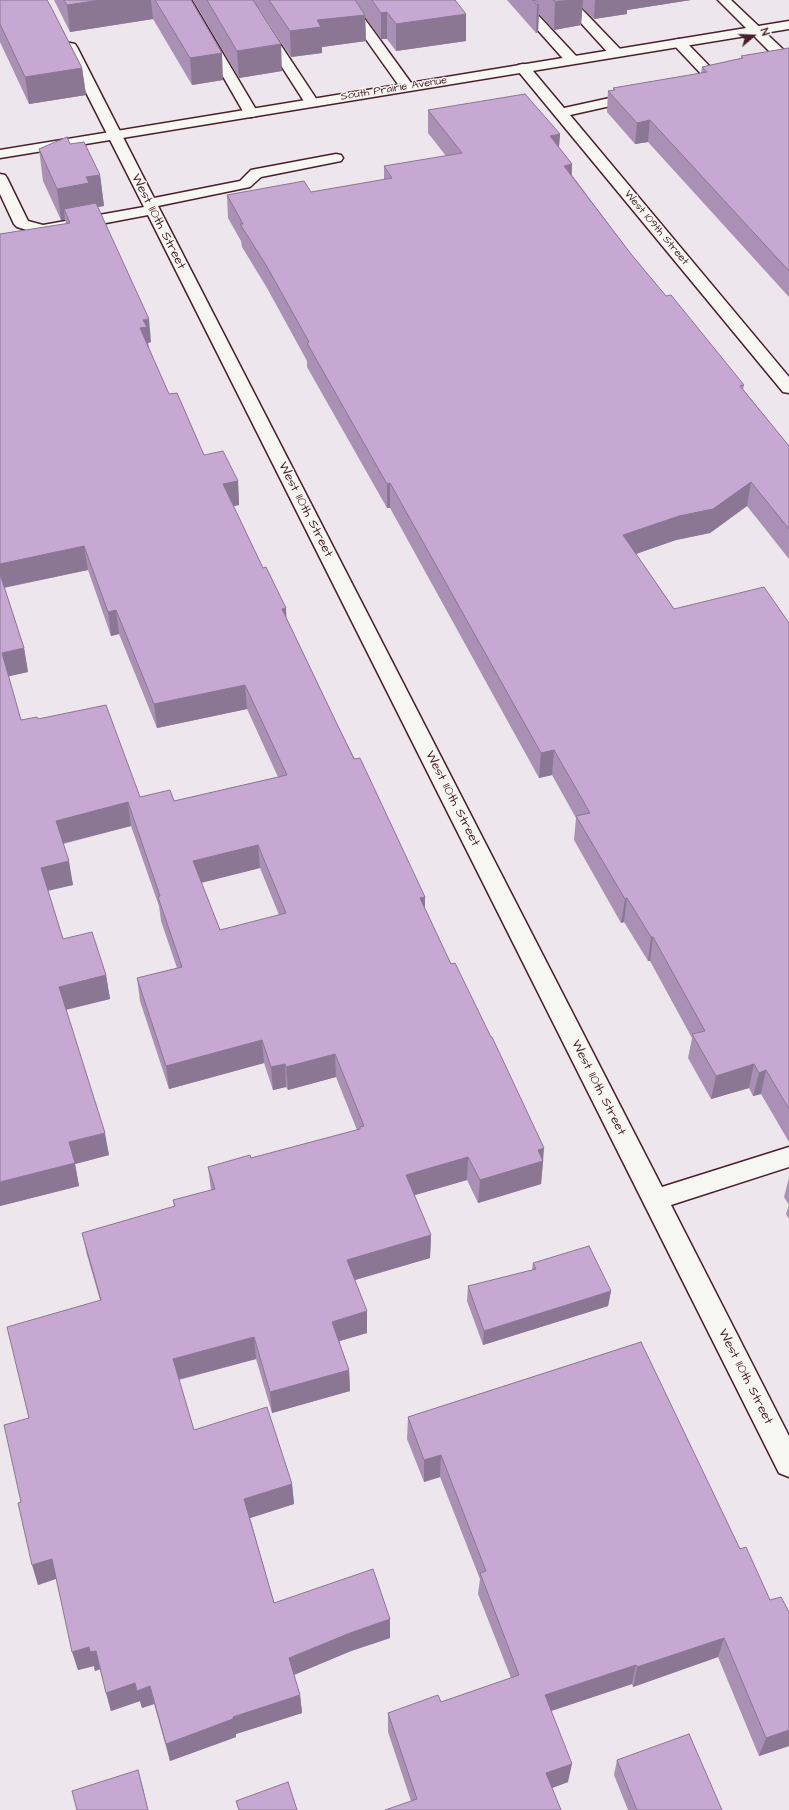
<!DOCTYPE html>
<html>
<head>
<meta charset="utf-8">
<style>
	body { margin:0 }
	#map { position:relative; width:789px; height:1810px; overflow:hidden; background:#ede6ec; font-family:"Architects Daughter",sans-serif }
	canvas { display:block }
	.north { position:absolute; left:733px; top:16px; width:40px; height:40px; -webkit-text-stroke:3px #f6f6f2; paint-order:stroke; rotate:71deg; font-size:11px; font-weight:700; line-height:16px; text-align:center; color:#4a1f2b }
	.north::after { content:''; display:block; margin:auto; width:14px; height:18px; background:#4a1f2b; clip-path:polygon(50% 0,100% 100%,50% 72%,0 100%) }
</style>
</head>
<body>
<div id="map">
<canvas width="789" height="1810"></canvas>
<div class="north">N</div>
</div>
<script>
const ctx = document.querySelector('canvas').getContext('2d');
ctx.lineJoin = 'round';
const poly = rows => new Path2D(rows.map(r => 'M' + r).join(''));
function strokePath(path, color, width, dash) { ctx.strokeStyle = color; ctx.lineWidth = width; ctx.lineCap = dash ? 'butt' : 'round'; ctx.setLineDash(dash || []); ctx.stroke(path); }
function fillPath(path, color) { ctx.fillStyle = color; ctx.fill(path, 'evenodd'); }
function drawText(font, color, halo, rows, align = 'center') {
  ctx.font = font + ' "Architects Daughter",sans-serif'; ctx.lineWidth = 3; ctx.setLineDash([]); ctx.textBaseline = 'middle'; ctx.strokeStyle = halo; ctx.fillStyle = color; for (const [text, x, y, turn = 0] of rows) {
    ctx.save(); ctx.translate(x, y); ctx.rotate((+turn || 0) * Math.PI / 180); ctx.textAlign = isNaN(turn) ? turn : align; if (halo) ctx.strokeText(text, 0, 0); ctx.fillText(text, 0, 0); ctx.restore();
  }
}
const minor = poly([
	[179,0,191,0,258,113,256,116,251,117,246,116,244,113,179,0],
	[239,0,251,0,319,103,317,106,307,106,239,0],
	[338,0,351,0,414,87,412,90,402,90,338,0],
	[511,0,524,0,577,57,579,60,577,63,567,63,511,0],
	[560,0,573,0,621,50,623,53,621,56,611,56,560,0],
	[718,0,731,0,789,55,789,67,784,66,718,0],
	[679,39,684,40,719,76,721,79,719,82,701,86,696,85,694,82,696,79,704,77,672,43,674,40,679,39],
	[70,43,75,44,77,47,154,198,240,181,251,170,256,169,336,154,341,155,343,158,341,161,261,177,250,187,158,206,662,1187,789,1147,789,1167,671,1205,789,1436,789,1477,779,1473,148,215,43,235,17,227,14,224,0,194,0,174,5,175,7,178,28,221,43,225,144,207,63,47,65,44,70,43],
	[523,64,528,65,564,108,637,92,642,93,644,96,642,99,570,115,789,377,789,393,783,392,518,71,516,68,518,65,523,64]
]);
const major = poly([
	[789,21,789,29,0,158,0,150,789,21]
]);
strokePath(minor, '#4a1f2b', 3);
strokePath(major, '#4a1f2b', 3);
fillPath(minor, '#f6f6f2');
fillPath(major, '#f6f6f2');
fillPath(poly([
	[0,0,51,7,82,68,86,95,29,104,0,42],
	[54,0,191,0,223,80,192,85,153,19,70,32],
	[193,0,253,0,282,71,239,78],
	[253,0,455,0,466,41,396,51,387,39,381,39,365,17,366,41,322,47,322,53,291,57],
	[507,0,691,0,627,10,627,14,594,19,582,8,581,25,554,30,539,14,538,32,536,33],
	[789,48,789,297,648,142,635,144,607,112,608,91,613,90,613,88,701,73,702,67,741,58,741,56],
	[428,110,560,134,559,147,572,164,572,175,631,254,666,296,744,385,743,389,789,446,789,559,747,506,710,533,676,540,636,554,674,609,789,623,789,1142,761,1094,753,1096,749,1088,711,1099,688,1058,692,1038,650,961,648,961,624,922,621,923,574,840,576,818,552,775,539,778,390,508,387,508,307,367,307,361,267,288,242,247,241,241,228,218,227,195,311,192,384,180,384,166,446,156,428,133],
	[70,144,100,175,104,206,97,207,151,342,148,343,149,349,169,394,204,455,238,481,239,505,233,506,337,724,425,897,425,909,543,1161,541,1184,478,1203,467,1180,414,1195,431,1235,430,1258,355,1280,367,1333,339,1341,349,1370,350,1391,272,1413,256,1359,179,1380,194,1430,292,1484,294,1504,250,1518,274,1603,390,1638,351,1651,294,1675,300,1695,302,1713,236,1734,236,1737,170,1761,154,1704,142,1708,140,1701,111,1711,100,1669,95,1671,94,1666,78,1670,56,1579,38,1585,21,1502,29,1418,100,1300,87,1255,82,1233,174,1207,173,1200,211,1190,208,1167,251,1158,357,1130,336,1077,288,1090,286,1087,273,1090,264,1063,169,1089,140,1001,137,978,177,968,161,921,159,906,131,826,63,844,73,885,48,891,63,939,106,975,110,999,66,1010,109,1155,75,1164,79,1186,0,1206,0,234,66,224,65,220,61,220,43,181,39,149],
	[88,570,111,636,119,634,157,728,247,709,278,777,174,801,140,797,38,719,21,720,8,676,28,672,24,648,4,588],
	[260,868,279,915,220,930,201,883],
	[789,1178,789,1219,786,1214,789,1205,784,1197],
	[533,1263,611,1291,608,1306,483,1345,467,1301,468,1286,532,1270],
	[641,1342,789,1746,759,1756,718,1657,633,1687,632,1684,551,1711,568,1782,552,1788,411,1801,388,1732,388,1713,441,1702,511,1678,478,1594,480,1579,440,1477,424,1482,407,1439,408,1417],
	[617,1760,722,1810,628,1810,614,1775]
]), '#ab90b5');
fillPath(poly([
	[101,0,151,0,153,19,70,32,67,5],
	[571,0,583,0,581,25,554,30,555,2],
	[595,0,691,0,627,10,627,14,594,19],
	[537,5,539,5,538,32,536,33],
	[387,12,387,39,381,39,381,13],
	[466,14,466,41,396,51,396,24],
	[365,15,366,41,322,47,322,53,291,57,290,31,317,20],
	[281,44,282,71,239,78,237,51],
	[222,53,223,80,192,85,190,58],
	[82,68,86,95,29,104,25,77],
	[650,120,648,142,635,144,637,123],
	[560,134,558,157,550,136],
	[572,164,571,187,564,166],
	[100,175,104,206,92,208,64,209,65,220,61,220,57,189,86,177],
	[149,319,151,342,148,343,149,350,140,328,143,320],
	[238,481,239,505,224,508,223,484],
	[751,482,747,506,710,533,676,540,621,559,623,535],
	[390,483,390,508,387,508,387,484],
	[84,546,88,570,1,588,0,581,0,564],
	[286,608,287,632,282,609],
	[116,610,119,634,111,636,108,612],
	[24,648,28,672,6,677,2,653],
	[245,685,247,709,157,728,154,704],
	[554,750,552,775,539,778,541,753],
	[128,802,131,826,60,844,56,821],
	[258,845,260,868,196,884,193,861],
	[69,861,73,885,45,891,41,868],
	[425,897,425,921,420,898],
	[627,898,624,922,621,923,625,899],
	[651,937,653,937,650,961,648,961],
	[106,975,110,999,64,1010,59,987],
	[262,1040,264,1063,169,1089,166,1066],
	[335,1054,336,1077,288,1090,286,1067],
	[285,1064,286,1087,273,1090,271,1067],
	[754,1064,749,1088,711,1099,716,1076],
	[766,1070,761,1094,753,1096,759,1073],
	[105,1133,109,1155,75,1164,79,1186,0,1206,0,1182,69,1142],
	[544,1148,543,1162,543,1161,541,1184,478,1203,480,1180,538,1150],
	[468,1157,467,1180,405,1198,406,1175],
	[431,1235,430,1258,348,1282,347,1260],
	[611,1291,608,1306,483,1345,484,1331],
	[367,1311,367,1333,333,1343,332,1322],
	[254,1337,256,1359,176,1380,173,1359],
	[349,1370,350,1391,272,1413,270,1392],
	[441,1455,440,1477,424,1482,424,1460],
	[292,1484,294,1504,247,1519,244,1499],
	[52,1559,58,1578,38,1585,32,1565],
	[390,1619,390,1638,351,1651,291,1676,289,1658,350,1633],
	[724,1638,718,1657,633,1687,637,1667],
	[89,1647,96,1651,101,1669,95,1671,94,1666,78,1670,72,1652],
	[636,1665,632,1684,542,1714,545,1695],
	[135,1683,150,1686,154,1704,142,1708,140,1701,111,1711,106,1693],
	[300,1695,302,1713,236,1734,236,1737,170,1761,166,1744,233,1717],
	[789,1730,789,1746,759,1756,766,1738],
	[572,1764,568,1782,544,1791,546,1773],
	[138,1770,143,1788,148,1810]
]), '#8b7694');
const building = poly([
	[0,0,47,0,51,7,82,68,25,77,0,24,0,0],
	[64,0,101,0,67,5,64,0],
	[155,0,191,0,222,53,190,58,155,0],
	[207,0,253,0,281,44,237,51,207,0],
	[269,0,355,0,365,15,317,20,321,27,290,31,269,0],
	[372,0,455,0,466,14,396,24,387,12,381,13,372,0],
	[533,0,535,0,539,5,537,5,533,0],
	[553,0,571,0,555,2,553,0],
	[789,48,789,271,650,120,637,123,608,91,615,90,613,88,707,72,702,67,743,58,741,56,789,48],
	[525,94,560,134,550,136,572,164,564,166,631,254,666,296,671,295,744,385,740,386,789,446,789,529,751,482,713,509,679,516,623,535,674,609,764,587,789,623,789,1109,766,1070,759,1073,754,1064,716,1076,692,1034,705,1031,653,937,651,937,627,898,625,899,576,816,590,813,554,750,541,753,390,483,387,484,307,343,309,342,266,265,240,224,243,224,227,195,304,181,311,192,392,178,384,166,462,153,428,110,525,94],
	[67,137,70,144,84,142,100,175,86,177,89,183,57,189,39,149,67,137],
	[96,203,149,319,143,320,147,327,140,328,169,394,177,393,204,455,223,451,238,481,223,484,263,568,266,567,286,608,282,609,337,724,354,759,360,758,425,897,420,898,451,964,455,963,491,1037,492,1037,544,1148,538,1150,543,1161,480,1180,468,1157,406,1175,431,1235,347,1260,367,1311,332,1322,349,1370,270,1392,254,1337,173,1359,194,1430,267,1407,292,1484,244,1499,274,1603,373,1569,390,1619,350,1633,289,1658,300,1695,233,1717,233,1719,166,1744,150,1686,137,1691,135,1683,106,1693,96,1651,90,1652,89,1647,72,1652,52,1559,32,1565,18,1503,21,1502,4,1425,29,1418,7,1327,101,1300,82,1233,175,1206,173,1200,215,1189,208,1167,250,1155,251,1158,360,1129,360,1127,364,1126,335,1054,286,1067,285,1064,271,1067,262,1040,166,1066,137,978,182,967,158,897,160,896,128,802,56,821,69,861,41,868,63,939,92,932,106,975,59,987,105,1133,69,1142,75,1163,0,1182,0,574,24,648,2,653,21,720,37,717,38,719,106,705,140,797,170,790,174,801,287,775,245,685,154,704,116,610,108,612,84,546,0,564,0,234,70,223,64,209,96,203],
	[258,845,286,913,220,930,193,861,258,845],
	[589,1246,611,1291,484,1331,468,1286,536,1269,533,1263,589,1246],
	[641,1342,740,1549,746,1547,770,1600,781,1597,789,1612,789,1730,766,1738,724,1638,637,1667,636,1665,545,1695,572,1764,546,1773,561,1810,385,1810,417,1799,388,1713,438,1695,441,1702,519,1675,480,1573,486,1571,441,1455,424,1460,408,1417,641,1342],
	[689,1734,722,1810,637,1810,617,1760,689,1734],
	[138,1770,148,1810,77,1810,72,1791,138,1770],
	[288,1782,297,1810,239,1810,236,1801,288,1782]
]);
fillPath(building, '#c7a8d3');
strokePath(building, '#8b7694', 1);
drawText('11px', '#4a1f2b', '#f6f6f2', [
	["South Prairie Avenue",394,89,-9],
	["West 109th Street",656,228,50]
]);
drawText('13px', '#4a1f2b', '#f6f6f2', [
	["West 110th Street",158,222,63],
	["West 110th Street",305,510,63],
	["West 110th Street",452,799,63],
	["West 110th Street",598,1088,63],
	["West 110th Street",745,1377,63]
]);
</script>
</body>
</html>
